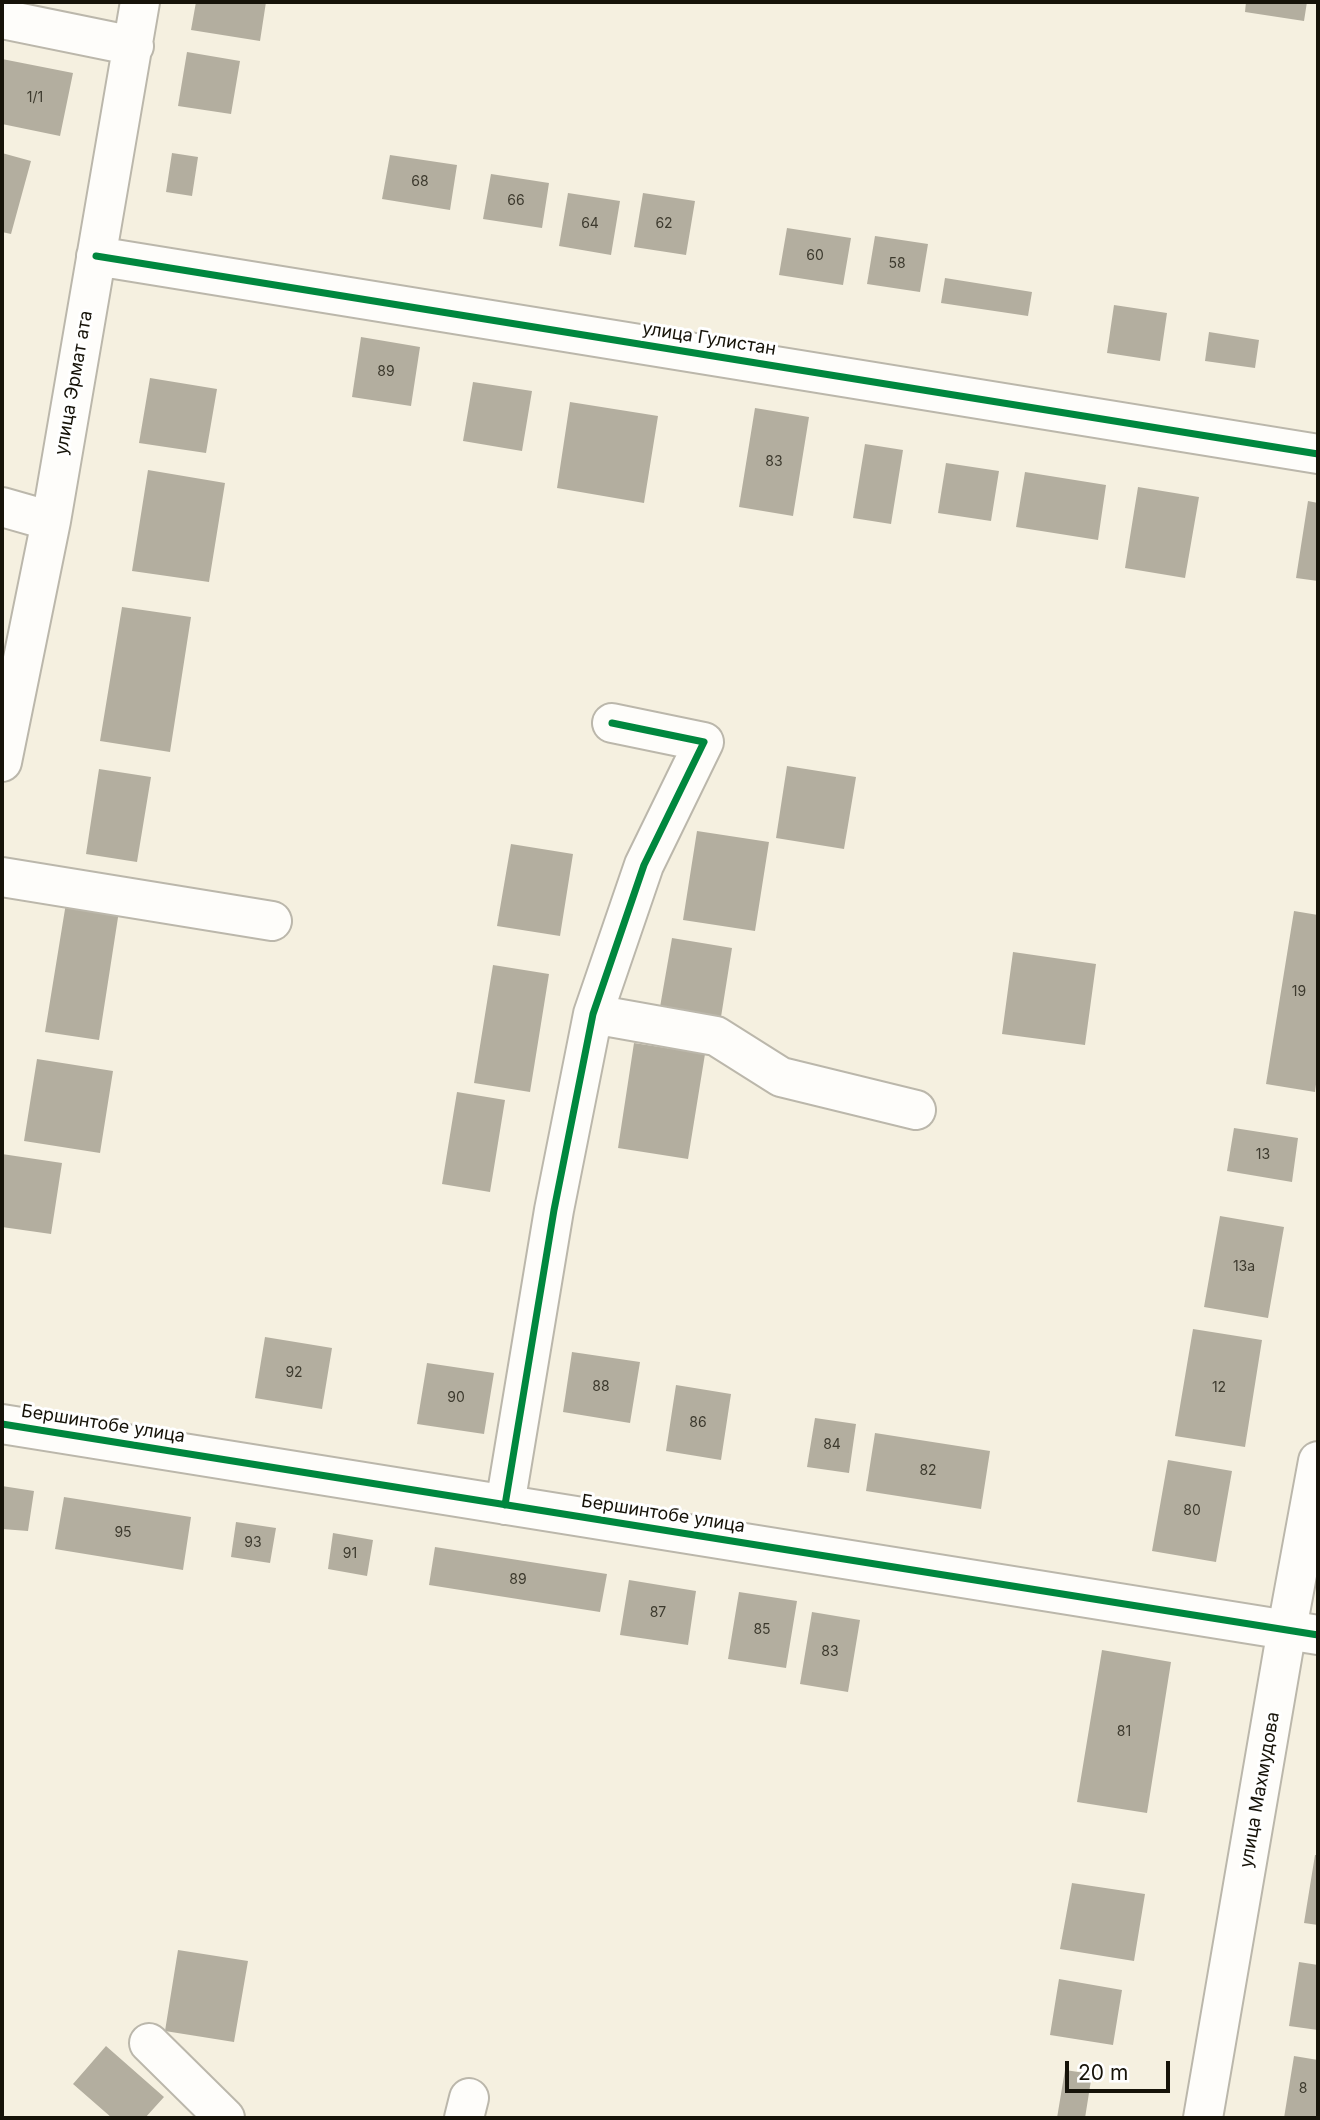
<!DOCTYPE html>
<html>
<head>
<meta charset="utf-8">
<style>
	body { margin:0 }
	#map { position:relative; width:1320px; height:2120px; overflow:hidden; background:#f5f0e0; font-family:Inter,sans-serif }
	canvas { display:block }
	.frame { position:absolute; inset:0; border:4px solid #161309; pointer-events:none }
	.scale { position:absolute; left:1065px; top:2061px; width:105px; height:32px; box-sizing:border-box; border:4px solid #161309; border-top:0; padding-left:9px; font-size:21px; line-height:24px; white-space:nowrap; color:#161309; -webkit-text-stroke:5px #fff; paint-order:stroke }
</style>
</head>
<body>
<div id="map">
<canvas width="1320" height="2120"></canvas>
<div class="frame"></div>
<div class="scale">20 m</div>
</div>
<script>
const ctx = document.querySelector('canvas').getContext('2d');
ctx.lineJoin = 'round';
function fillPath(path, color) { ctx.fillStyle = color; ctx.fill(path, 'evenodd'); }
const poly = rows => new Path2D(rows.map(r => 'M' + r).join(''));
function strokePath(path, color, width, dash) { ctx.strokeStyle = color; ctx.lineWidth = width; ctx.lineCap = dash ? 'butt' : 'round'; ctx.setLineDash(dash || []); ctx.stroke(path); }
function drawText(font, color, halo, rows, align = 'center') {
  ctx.font = font + ' Inter,sans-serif'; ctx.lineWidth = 6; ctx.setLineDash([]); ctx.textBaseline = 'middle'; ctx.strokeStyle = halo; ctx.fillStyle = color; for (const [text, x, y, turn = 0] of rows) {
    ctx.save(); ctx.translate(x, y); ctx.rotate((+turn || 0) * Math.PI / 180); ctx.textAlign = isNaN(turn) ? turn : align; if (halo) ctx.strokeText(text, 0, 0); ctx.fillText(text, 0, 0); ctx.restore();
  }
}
fillPath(poly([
	[196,2,266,2,260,41,191,30],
	[1246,2,1307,2,1304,21,1245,12],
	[187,52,240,61,231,114,178,106],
	[2,59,73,73,60,136,2,124],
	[2,153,31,161,11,234,2,232],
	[172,153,198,157,192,196,166,192],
	[390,155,457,165,450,210,382,199],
	[491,174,549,183,542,228,483,219],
	[568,193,620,201,611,255,559,246],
	[643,193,695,201,686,255,634,247],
	[787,228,851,238,843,285,779,275],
	[875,236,928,244,920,292,867,284],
	[945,278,1032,292,1028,316,941,303],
	[1114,305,1167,313,1160,361,1107,353],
	[1209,332,1259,340,1255,368,1205,361],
	[361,337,420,347,411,406,352,397],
	[150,378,217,389,206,453,139,443],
	[473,382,532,391,522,451,463,441],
	[570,402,658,416,644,503,557,488],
	[755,408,809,417,793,516,739,507],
	[865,444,903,450,891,524,853,518],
	[946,463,999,471,991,521,938,513],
	[148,470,225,483,209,582,132,571],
	[1025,472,1106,485,1098,540,1016,527],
	[1138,487,1199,497,1185,578,1125,568],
	[1308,501,1318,503,1318,581,1296,578],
	[122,607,191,617,170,752,100,741],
	[787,766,856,777,844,849,776,838],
	[99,769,151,777,137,862,86,854],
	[697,831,769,842,755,931,683,920],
	[511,844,573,854,560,936,497,926],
	[66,903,119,911,99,1040,45,1032],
	[1294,911,1318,915,1318,1069,1315,1092,1266,1084],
	[672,938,732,948,721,1017,660,1007],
	[1013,952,1096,964,1085,1045,1002,1034],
	[493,965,549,974,530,1092,474,1083],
	[634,1043,705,1054,688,1159,618,1148],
	[37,1059,113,1071,100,1153,24,1141],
	[457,1092,505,1100,490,1192,442,1184],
	[1234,1128,1298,1138,1292,1182,1227,1171],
	[2,1154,62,1163,51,1234,2,1227],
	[1220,1216,1284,1227,1268,1318,1204,1307],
	[1193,1329,1262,1340,1245,1447,1175,1436],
	[265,1337,332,1348,322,1409,255,1398],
	[572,1352,640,1362,630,1423,563,1412],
	[427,1363,494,1373,484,1434,417,1424],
	[676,1385,731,1394,721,1460,666,1451],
	[815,1418,856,1424,849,1473,807,1467],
	[875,1433,990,1451,981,1509,866,1491],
	[1168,1460,1232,1471,1216,1562,1152,1551],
	[2,1486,34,1491,28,1531,2,1529],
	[64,1497,191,1517,183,1570,55,1549],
	[236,1522,276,1528,270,1563,231,1557],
	[333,1533,373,1540,367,1576,328,1569],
	[435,1547,607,1574,600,1612,429,1585],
	[629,1580,696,1591,688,1645,620,1635],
	[739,1592,797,1601,786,1668,728,1659],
	[812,1612,860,1620,848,1692,800,1684],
	[1102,1650,1171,1662,1147,1813,1077,1802],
	[1315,1855,1318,1855,1318,1925,1304,1923],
	[1072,1883,1145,1894,1134,1961,1060,1949],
	[178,1950,248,1961,234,2042,165,2031],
	[1299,1962,1318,1965,1318,2030,1289,2026],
	[1059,1979,1122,1990,1113,2045,1050,2035],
	[106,2046,164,2097,145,2118,112,2118,73,2084],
	[1294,2056,1318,2060,1318,2118,1284,2118],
	[1065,2070,1092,2074,1085,2118,1057,2118]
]), '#b3ae9f');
const minor = poly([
	[2,19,134,46],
	[96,256,1318,454],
	[2,507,51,521],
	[2,762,51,521,140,2],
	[2,877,272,921],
	[593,1014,716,1036,781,1077,916,1110],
	[2,1424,1318,1635],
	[505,1505,554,1210,593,1014,644,865,704,742,612,723],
	[149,2043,225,2118],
	[464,2118,469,2098],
	[1203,2118,1287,1629,1318,1461]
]);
strokePath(minor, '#bbb7ab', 42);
strokePath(minor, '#fefdfa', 38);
strokePath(poly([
	[96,256,1318,454],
	[2,1424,1318,1635],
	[505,1505,554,1210,593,1014,644,865,704,742,612,723]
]), '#00873e', 7);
drawText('14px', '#3d3a2e', null, [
	["1/1",35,98],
	["68",420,182],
	["66",516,201],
	["64",590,224],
	["62",664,224],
	["60",815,256],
	["58",897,264],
	["89",386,372],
	["83",774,462],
	["19",1299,992],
	["13",1263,1155],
	["13а",1244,1267],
	["92",294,1373],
	["88",601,1387],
	["12",1219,1388],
	["90",456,1398],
	["86",698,1423],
	["84",832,1445],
	["82",928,1471],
	["80",1192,1511],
	["95",123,1533],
	["93",253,1543],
	["91",350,1554],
	["89",518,1580],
	["87",658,1613],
	["85",762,1630],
	["83",830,1652],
	["81",1124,1732],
	["8",1303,2089]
]);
drawText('18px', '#161309', '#fff', [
	["улица Гулистан",709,339,9],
	["улица Эрмат ата",74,383,-80],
	["Бершинтобе улица",103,1424,9],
	["Бершинтобе улица",663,1514,9],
	["улица Махмудова",1260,1790,-80]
]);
</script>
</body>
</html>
